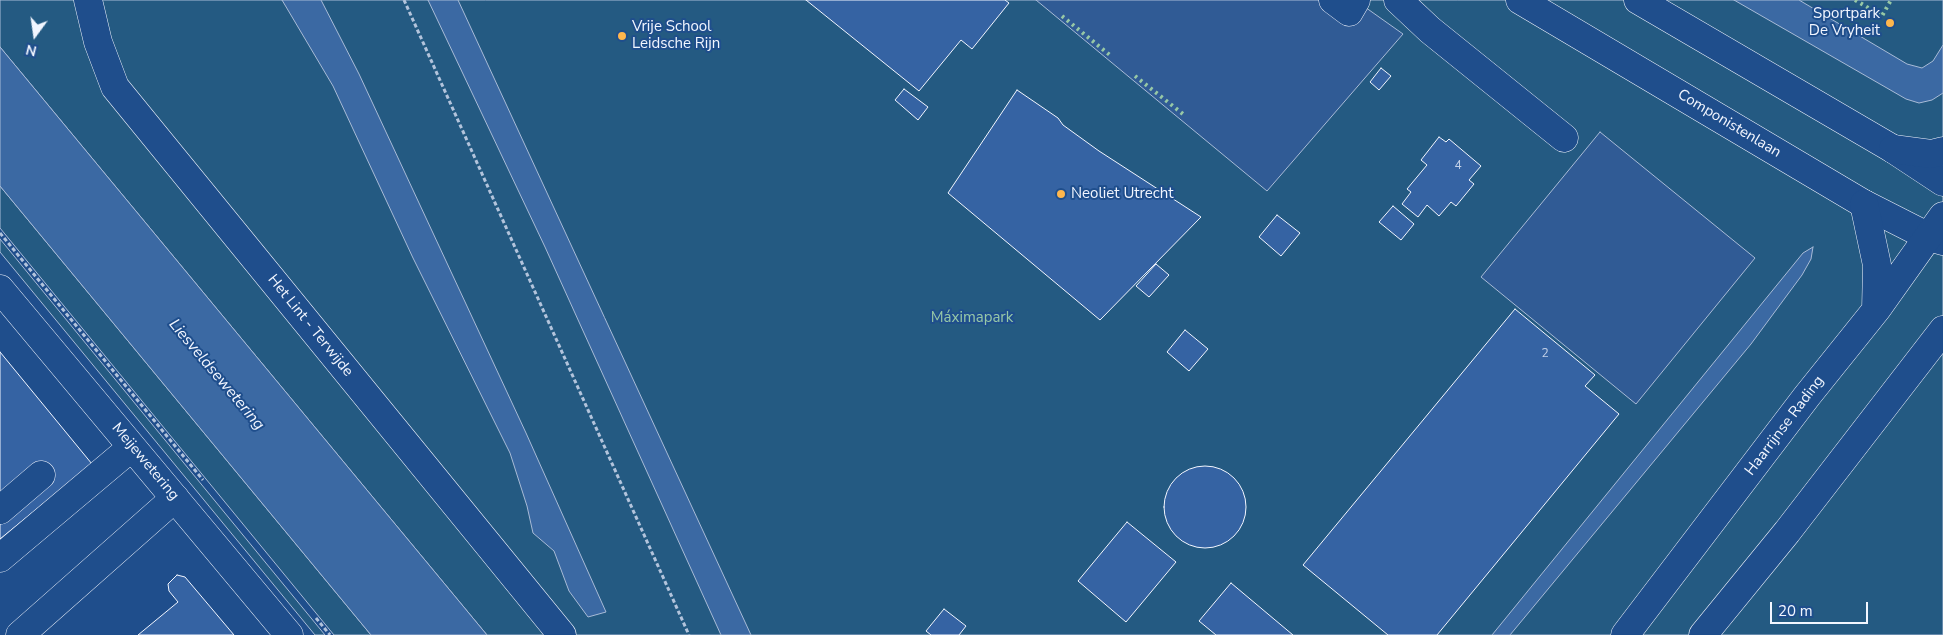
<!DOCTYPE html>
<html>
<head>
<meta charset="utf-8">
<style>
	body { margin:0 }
	#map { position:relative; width:1943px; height:635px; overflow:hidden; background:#1f4e8c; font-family:"Nunito Sans",sans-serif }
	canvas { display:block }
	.north { position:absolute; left:10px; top:10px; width:50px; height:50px; -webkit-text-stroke:4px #1f4e8c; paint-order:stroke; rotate:194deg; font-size:14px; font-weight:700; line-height:20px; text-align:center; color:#f2f6ff }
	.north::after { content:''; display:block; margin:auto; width:18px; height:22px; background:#f2f6ff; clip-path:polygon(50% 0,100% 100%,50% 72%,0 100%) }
	.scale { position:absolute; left:1770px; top:602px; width:98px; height:22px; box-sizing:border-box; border:2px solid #f2f6ff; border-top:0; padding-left:6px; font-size:15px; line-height:18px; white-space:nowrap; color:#f2f6ff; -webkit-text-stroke:4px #1f4e8c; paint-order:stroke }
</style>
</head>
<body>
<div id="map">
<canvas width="1943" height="635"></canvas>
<div class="north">N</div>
<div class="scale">20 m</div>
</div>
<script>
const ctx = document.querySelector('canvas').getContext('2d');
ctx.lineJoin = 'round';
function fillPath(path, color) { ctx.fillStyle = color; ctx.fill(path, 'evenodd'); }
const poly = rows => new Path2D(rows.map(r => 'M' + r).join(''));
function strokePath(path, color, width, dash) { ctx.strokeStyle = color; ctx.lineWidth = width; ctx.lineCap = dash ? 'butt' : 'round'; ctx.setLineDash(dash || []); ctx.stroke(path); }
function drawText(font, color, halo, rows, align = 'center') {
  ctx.font = font + ' "Nunito Sans",sans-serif'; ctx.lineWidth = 4; ctx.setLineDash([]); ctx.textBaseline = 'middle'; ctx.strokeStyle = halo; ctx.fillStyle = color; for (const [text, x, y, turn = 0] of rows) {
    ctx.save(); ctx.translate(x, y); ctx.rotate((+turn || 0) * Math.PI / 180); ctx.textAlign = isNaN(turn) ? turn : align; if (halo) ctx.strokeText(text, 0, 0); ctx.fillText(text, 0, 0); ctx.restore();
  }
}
const green = poly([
	[0,0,1943,0,1943,635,487,635,0,47,0,0],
	[0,186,371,635,334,635,0,228,0,186],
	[0,239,325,635,315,635,0,252,0,239]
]);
fillPath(green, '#245a82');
strokePath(green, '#a8bbd7', 1);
const parking = poly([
	[1036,0,1355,0,1403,34,1267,191,1036,0],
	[1600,132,1755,258,1636,404,1481,277,1600,132]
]);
fillPath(parking, '#305b95');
strokePath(parking, '#a8bbd7', 1);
const water = poly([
	[282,0,321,0,359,74,526,433,606,612,588,617,569,591,554,551,533,533,527,506,510,453,413,258,333,86,282,0],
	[428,0,458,0,751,635,721,635,545,247,428,0],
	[1734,0,1799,0,1907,64,1922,68,1933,61,1943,45,1943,93,1932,100,1919,103,1906,99,1734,0],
	[0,47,487,635,371,635,0,186,0,47],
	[1813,247,1811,259,1802,275,1751,344,1510,635,1492,635,1803,253,1813,247]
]);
fillPath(water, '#3b69a3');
strokePath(water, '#a8bbd7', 1);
const building = poly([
	[806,0,1005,0,1009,3,972,49,961,40,919,91,806,0],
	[1381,68,1391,76,1379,90,1370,82,1381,68],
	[904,89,928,107,918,120,895,100,904,89],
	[1017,90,1058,118,1063,125,1099,151,1201,217,1100,320,948,193,1017,90],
	[1439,137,1446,142,1449,139,1481,166,1469,180,1474,184,1456,206,1451,202,1439,216,1427,205,1418,217,1402,204,1411,192,1407,189,1427,165,1421,160,1439,137],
	[1393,206,1414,224,1401,240,1379,222,1393,206],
	[1277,215,1300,233,1281,256,1259,237,1277,215],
	[1156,264,1169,275,1149,297,1136,286,1156,264],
	[1515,309,1595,375,1585,386,1619,414,1437,635,1388,635,1303,565,1515,309],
	[1185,330,1208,349,1189,371,1167,352,1185,330],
	[0,352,92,464,0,539,0,352],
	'1164 507a41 41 0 1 1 82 0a41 41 0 1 1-82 0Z',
	[1127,522,1176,562,1126,622,1078,581,1127,522],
	[177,575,185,577,234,635,138,635,178,602,169,591,168,584,177,575],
	[1231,583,1293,635,1216,635,1199,621,1231,583],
	[944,609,966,626,959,635,931,635,926,631,944,609]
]);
fillPath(building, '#3563a3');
strokePath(building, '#f2f6ff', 1);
const minor = poly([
	[88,0,98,42,115,87,562,635],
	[1333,0,1349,12,1356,0],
	[1398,0,1430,30,1564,138],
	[1520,0,1864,204,1929,237,1943,241],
	[1638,0,1893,149,1943,182],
	[0,289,289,635],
	[0,510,41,475],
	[0,558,132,447],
	[20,635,175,498]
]);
const major = poly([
	[1893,149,1931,154,1943,151],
	[1864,204,1877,265,1876,310],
	[1625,635,1807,396,1876,310,1943,216],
	[1703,635,1787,532,1943,330]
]);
strokePath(minor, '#f2f6ff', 29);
strokePath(major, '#f2f6ff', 29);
strokePath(poly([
	[404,0,689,635],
	[0,233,203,480],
	[316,618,330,635]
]), '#b3c4dc', 3, [4, 2.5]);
strokePath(minor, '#1f4e8c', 28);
strokePath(major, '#1f4e8c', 28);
strokePath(poly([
	[1855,0,1882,16,1891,0],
	[1062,16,1111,56],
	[1135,76,1183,114]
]), '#97c8a6', 4, [2.5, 4]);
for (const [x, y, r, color] of [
	[1890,23,5,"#ffb74d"],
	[622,36,5,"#ffb74d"],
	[1061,194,5,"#ffb74d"]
]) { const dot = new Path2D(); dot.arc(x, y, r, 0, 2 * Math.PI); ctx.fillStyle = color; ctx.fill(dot); strokePath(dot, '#1f4e8c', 2); }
drawText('12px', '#c3d1e8', null, [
	["4",1458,166],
	["2",1545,354]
]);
drawText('15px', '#f2f6ff', '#1f4e8c', [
	["Sportpark",1880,14,"right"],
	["De Vryheit",1880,31,"right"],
	["Vrije School",632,27],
	["Leidsche Rijn",632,44],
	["Neoliet Utrecht",1071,194]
], 'left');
drawText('15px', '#f2f6ff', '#1f4e8c', [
	["Componistenlaan",1729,124,31],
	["Het Lint - Terwijde",310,326,51],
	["Haarrijnse Rading",1785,426,-53],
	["Meijewetering",145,462,50]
]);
drawText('15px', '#97c8a6', '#1f4e8c', [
	["Máximapark",972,318]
]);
drawText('italic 16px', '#f2f6ff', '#1f4e8c', [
	["Liesveldsewetering",216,375,50]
]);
</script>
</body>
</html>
